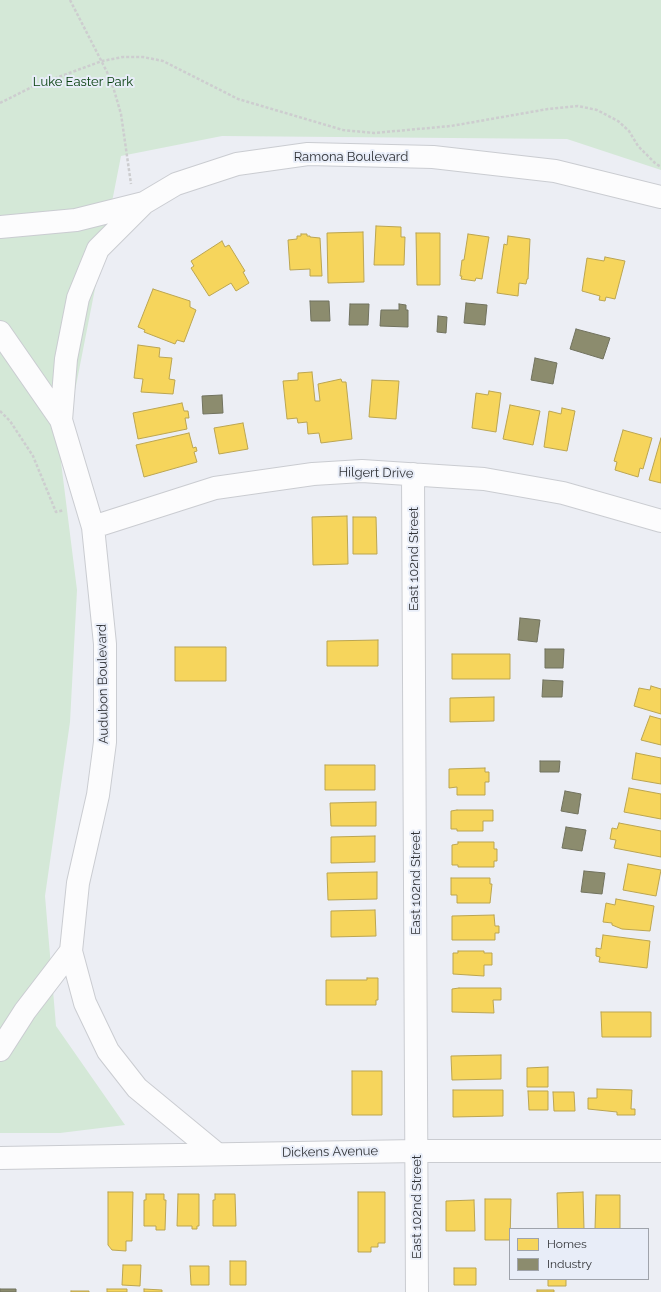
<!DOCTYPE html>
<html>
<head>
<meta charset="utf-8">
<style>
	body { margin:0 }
	#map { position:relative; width:661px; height:1292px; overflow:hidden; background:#eceef4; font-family:Raleway,sans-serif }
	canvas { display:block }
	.legend { position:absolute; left:509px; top:1228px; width:140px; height:52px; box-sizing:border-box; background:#e8edf8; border:1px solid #9fa3ab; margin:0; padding:5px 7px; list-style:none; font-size:12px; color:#323438 }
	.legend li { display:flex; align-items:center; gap:8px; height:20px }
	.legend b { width:20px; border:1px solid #9fa3ab }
</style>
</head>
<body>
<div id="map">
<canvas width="661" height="1292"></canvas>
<ul class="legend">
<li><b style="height:11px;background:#f6d55c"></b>Homes</li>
<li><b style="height:11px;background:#8c8c6e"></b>Industry</li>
</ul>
</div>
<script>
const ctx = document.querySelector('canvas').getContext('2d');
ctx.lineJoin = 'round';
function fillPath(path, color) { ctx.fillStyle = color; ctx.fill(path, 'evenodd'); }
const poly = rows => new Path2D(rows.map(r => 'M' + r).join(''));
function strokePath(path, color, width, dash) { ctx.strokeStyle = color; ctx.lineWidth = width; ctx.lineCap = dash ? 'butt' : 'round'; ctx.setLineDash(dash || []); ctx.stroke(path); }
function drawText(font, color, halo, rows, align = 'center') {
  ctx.font = font + ' Raleway,sans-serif'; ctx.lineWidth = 4; ctx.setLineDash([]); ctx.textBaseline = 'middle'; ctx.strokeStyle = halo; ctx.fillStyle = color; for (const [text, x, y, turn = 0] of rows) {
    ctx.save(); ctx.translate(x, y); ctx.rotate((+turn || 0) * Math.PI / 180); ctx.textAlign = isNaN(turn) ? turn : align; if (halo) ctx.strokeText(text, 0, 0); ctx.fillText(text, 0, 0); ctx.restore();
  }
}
fillPath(poly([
	[0,0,661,0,661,170,567,139,222,136,121,156,61,462,77,590,70,722,45,896,56,1026,125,1125,60,1133,0,1133]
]), '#d4e8d7');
const homes = poly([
	[376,226,401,227,401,237,405,237,404,265,374,265,376,226],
	[363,232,364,282,328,283,327,233,363,232],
	[416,233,440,233,440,285,417,285,416,233],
	[301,234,307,234,307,236,310,236,310,237,320,238,322,276,310,276,310,269,290,270,288,240,297,239,297,236,301,236,301,234],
	[468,234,489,237,482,279,476,278,475,281,461,279,462,276,460,276,462,260,464,260,468,234],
	[508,236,530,239,528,279,527,279,526,284,519,283,518,296,497,293,504,244,507,245,508,236],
	[222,241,225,247,229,245,245,271,243,272,249,283,236,291,231,283,209,296,191,268,194,266,191,261,222,241],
	[605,257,625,261,615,299,606,297,605,301,599,300,600,296,582,291,587,258,604,261,605,257],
	[153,289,190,301,190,307,196,310,184,342,177,340,175,344,144,332,145,330,138,327,153,289],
	[138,345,160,348,159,357,172,358,169,379,175,380,173,394,141,392,143,379,134,378,138,345],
	[312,372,315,401,320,401,318,384,341,379,342,382,346,382,352,439,321,443,319,433,308,434,307,422,298,423,297,418,287,419,283,381,298,380,298,373,312,372],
	[372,380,399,381,396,419,369,417,372,380],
	[489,391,501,393,496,432,472,428,476,393,488,395,489,391],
	[182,403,184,411,188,411,189,418,185,418,187,429,138,439,133,413,182,403],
	[510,405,540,411,533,445,503,439,510,405],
	[562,408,575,411,567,451,544,447,549,411,561,414,562,408],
	[243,423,248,449,219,454,214,428,243,423],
	[623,430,652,438,643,469,640,468,638,477,615,470,617,462,614,461,623,430],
	[189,433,193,448,196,447,197,451,194,452,197,462,144,477,136,445,189,433],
	[661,438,661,483,649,480,661,438],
	[347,516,348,564,313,565,312,517,347,516],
	[353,517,376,517,377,554,353,554,353,517],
	[378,640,378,666,327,666,327,641,378,640],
	[175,647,226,647,226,681,175,681,175,647],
	[452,654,510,654,510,679,452,679,452,654],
	[651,686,661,689,661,714,634,706,639,688,650,690,651,686],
	[494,697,494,721,450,722,450,698,494,697],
	[650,716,661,719,661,745,641,740,650,716],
	[636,753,661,758,661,784,632,779,636,753],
	[325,765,375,765,375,790,325,790,325,765],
	[485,768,485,772,489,772,489,782,485,782,485,795,457,795,457,787,449,788,449,769,485,768],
	[629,788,661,794,661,819,624,812,629,788],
	[376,802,376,826,331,826,330,803,376,802],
	[457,810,493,810,493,821,483,821,483,831,457,831,457,829,451,829,451,811,457,810],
	[619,823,661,831,661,857,614,848,616,840,610,839,612,828,617,829,619,823],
	[375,836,375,862,331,863,331,837,375,836],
	[458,842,494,842,494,849,497,849,497,861,494,861,494,867,458,867,458,865,452,865,452,845,458,844,458,842],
	[628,864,661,870,656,896,623,890,628,864],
	[377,872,377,899,328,900,327,873,377,872],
	[451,878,490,878,490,884,492,884,490,903,457,903,457,895,451,895,451,878],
	[616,899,654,906,650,931,622,929,612,925,612,923,603,922,606,903,615,905,616,899],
	[375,910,376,936,331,937,331,911,375,910],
	[494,915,495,926,499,926,499,933,495,933,495,940,452,940,452,916,494,915],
	[603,935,650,941,647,968,599,962,600,957,596,956,596,948,601,949,603,935],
	[458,951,484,951,484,953,492,953,492,965,484,965,484,976,453,974,453,953,458,953,458,951],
	[367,978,378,978,378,1000,376,1000,376,1005,326,1005,326,980,367,980,367,978],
	[459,988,501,988,501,1000,493,1000,494,1013,452,1012,452,989,459,988],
	[601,1012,651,1012,651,1037,602,1037,601,1012],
	[501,1055,501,1079,452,1080,451,1056,501,1055],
	[548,1067,548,1087,527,1087,527,1068,548,1067],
	[352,1071,382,1071,382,1115,352,1115,352,1071],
	[597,1089,632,1090,631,1109,635,1109,635,1115,617,1115,617,1112,588,1109,588,1098,597,1098,597,1089],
	[453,1090,503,1090,503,1116,453,1117,453,1090],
	[528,1091,548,1091,548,1110,529,1110,528,1091],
	[553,1092,574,1092,575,1111,554,1111,553,1092],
	[108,1192,133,1192,132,1241,126,1241,126,1251,112,1250,108,1245,108,1192],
	[358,1192,385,1192,385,1243,378,1243,378,1247,371,1247,371,1252,358,1252,358,1192],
	[583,1192,584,1229,558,1229,557,1193,583,1192],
	[146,1194,164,1194,164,1200,166,1200,165,1230,156,1230,156,1226,144,1226,144,1200,146,1200,146,1194],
	[178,1194,199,1194,199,1226,197,1226,197,1229,192,1229,192,1226,177,1226,178,1194],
	[215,1194,235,1194,236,1226,213,1226,213,1200,215,1200,215,1194],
	[596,1195,620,1195,620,1229,595,1229,596,1195],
	[485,1199,511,1199,510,1240,485,1240,485,1199],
	[474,1200,475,1231,446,1231,446,1201,474,1200],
	[230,1261,246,1261,246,1285,230,1285,230,1261],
	[123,1265,141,1265,140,1286,122,1285,123,1265],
	[190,1266,209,1266,209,1285,191,1285,190,1266],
	[454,1268,476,1268,476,1285,454,1285,454,1268],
	[548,1279,566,1279,566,1286,548,1286,548,1279],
	[107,1289,127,1289,127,1292,107,1292,107,1289],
	[144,1289,162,1290,162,1292,144,1292,144,1289],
	[537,1290,554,1290,554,1292,537,1292,537,1290],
	[71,1291,89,1291,89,1292,71,1292,71,1291]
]);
fillPath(homes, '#f6d55c');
strokePath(homes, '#bba551', 1);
const industry = poly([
	[310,301,329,301,330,321,311,321,310,301],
	[466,303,487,305,485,325,464,323,466,303],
	[350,304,369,304,368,325,349,325,350,304],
	[399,304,406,305,406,310,408,310,408,327,380,326,381,310,399,310,399,304],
	[438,316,447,317,446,333,437,332,438,316],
	[576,329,610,338,603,359,570,349,576,329],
	[535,358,557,363,553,384,531,380,535,358],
	[222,395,223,413,203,414,202,396,222,395],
	[520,618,540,620,537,642,518,640,520,618],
	[545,649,564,649,563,668,545,668,545,649],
	[543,680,563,681,562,697,542,697,543,680],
	[540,761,560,761,559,772,540,772,540,761],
	[565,791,581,794,578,814,561,811,565,791],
	[566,827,586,830,582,851,562,848,566,827],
	[584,871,605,873,602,894,581,892,584,871],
	[0,1289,16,1289,16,1292,0,1292,0,1289]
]);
fillPath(industry, '#8c8c6e');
strokePath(industry, '#71725e', 1);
const street = poly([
	[144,203,98,249,78,298,66,359,61,420,93,527,105,644,105,742,98,795,78,883,71,951,85,1003,108,1051,137,1088,217,1154],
	[0,227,76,220,144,203,176,184,237,164,308,154,433,157,555,171,661,197],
	[0,332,61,420],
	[413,474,417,1292],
	[93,527,215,488,313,474,362,471,484,479,563,493,661,521],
	[0,1050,25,1011,71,951],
	[0,1158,417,1151,661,1151]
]);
strokePath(street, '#caccd1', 24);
strokePath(poly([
	[70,0,107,72,114,90,121,114,131,184],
	[0,103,34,86,102,61,123,57,143,57,163,61,238,99,343,130,374,133,451,126,548,109,578,106,597,110,618,121,629,131,638,146,655,163,661,167],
	[0,411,10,421,33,456,56,512,64,510]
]), '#cdcdcf', 2.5, [3, 2]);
strokePath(street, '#fcfcfd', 22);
drawText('13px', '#08400f', '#e8edf8', [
	["Luke Easter Park",83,82]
]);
drawText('13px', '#323438', '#e8edf8', [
	["Ramona Boulevard",351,157],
	["Hilgert Drive",376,473,1],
	["East 102nd Street",414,559,-90],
	["Audubon Boulevard",103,684,-91],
	["East 102nd Street",416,883,-90],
	["Dickens Avenue",330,1152,-1],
	["East 102nd Street",417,1207,-90]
]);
</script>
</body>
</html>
